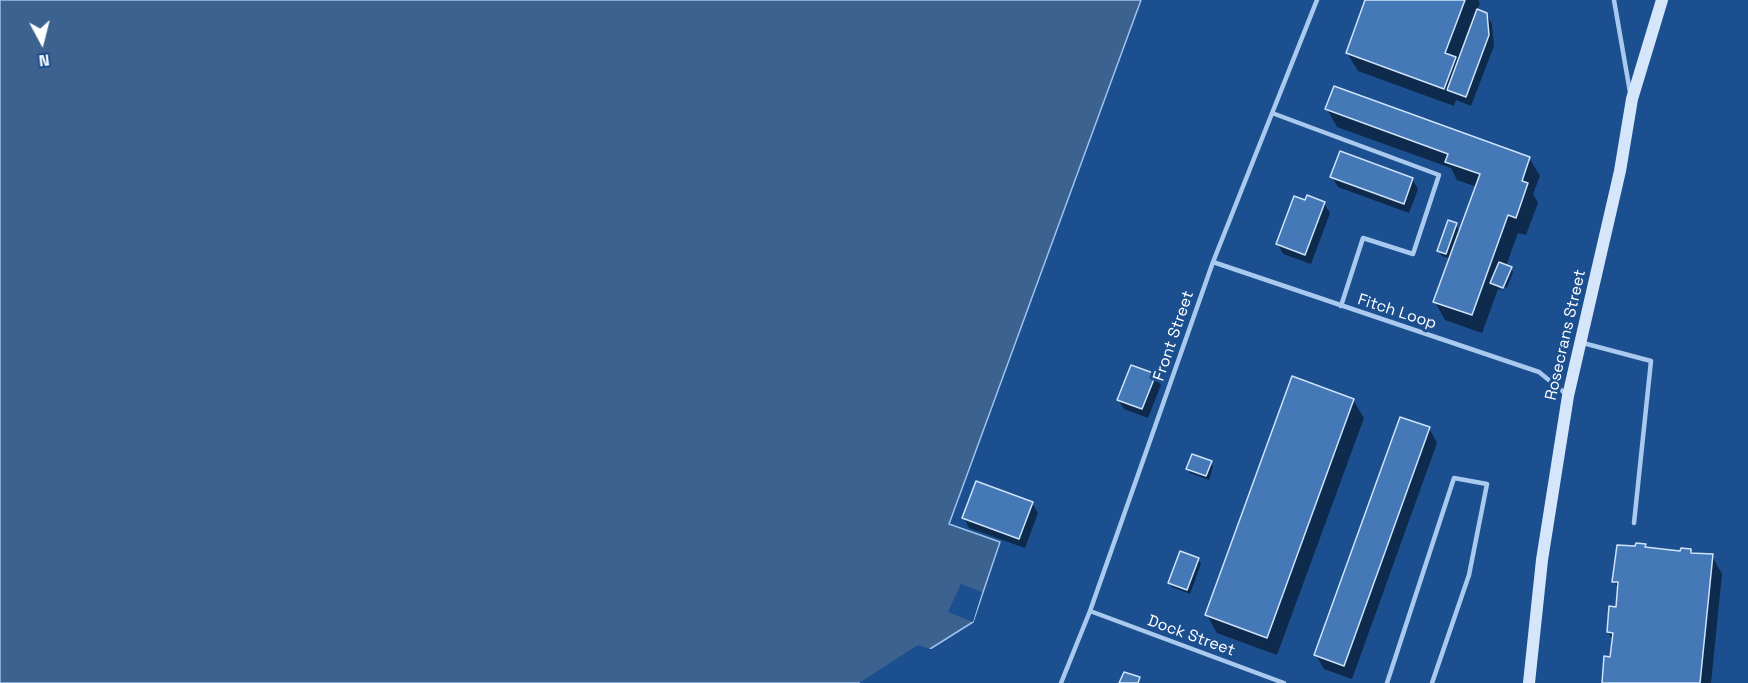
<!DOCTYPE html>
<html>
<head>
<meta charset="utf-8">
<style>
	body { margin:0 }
	#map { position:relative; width:1748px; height:683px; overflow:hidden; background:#1b4f8f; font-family:"Space Grotesk",sans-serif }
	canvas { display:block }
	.north { position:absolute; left:12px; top:12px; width:60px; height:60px; -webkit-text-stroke:4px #1b4f8f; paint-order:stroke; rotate:173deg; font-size:16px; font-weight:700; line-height:24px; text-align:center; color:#fff }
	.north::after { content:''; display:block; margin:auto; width:21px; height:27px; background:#fff; clip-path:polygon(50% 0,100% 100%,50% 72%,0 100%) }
</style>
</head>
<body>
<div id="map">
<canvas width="1748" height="683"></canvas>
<div class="north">N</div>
</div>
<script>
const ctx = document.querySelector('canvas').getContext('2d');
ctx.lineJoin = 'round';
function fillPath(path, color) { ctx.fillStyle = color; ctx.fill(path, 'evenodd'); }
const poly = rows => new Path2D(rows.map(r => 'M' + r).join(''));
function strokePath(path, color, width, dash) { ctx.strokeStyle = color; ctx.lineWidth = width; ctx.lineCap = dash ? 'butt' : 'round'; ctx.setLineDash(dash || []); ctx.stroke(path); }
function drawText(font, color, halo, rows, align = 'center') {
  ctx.font = font + ' "Space Grotesk",sans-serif'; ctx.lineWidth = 6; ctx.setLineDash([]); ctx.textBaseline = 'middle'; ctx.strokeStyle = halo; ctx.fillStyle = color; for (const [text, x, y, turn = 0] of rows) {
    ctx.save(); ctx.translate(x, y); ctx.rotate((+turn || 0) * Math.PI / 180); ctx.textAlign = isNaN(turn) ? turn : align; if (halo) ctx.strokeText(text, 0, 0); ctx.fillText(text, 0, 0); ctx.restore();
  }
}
const water = poly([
	[0,0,1141,0,949,524,1000,542,973,622,914,659,890,683,0,683,0,0]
]);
fillPath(water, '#3c6290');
strokePath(water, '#9cc4f0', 1.5);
fillPath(poly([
	[961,584,982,592,973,622,948,612],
	[918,645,934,650,916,661,894,683,859,683]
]), '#1b4f8f');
fillPath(poly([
	[1367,0,1478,0,1480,3,1477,11,1486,14,1492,24,1494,46,1471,106,1456,100,1454,106,1358,71,1347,53],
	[1327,109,1529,158,1540,176,1533,194,1538,203,1526,235,1518,233,1506,266,1511,268,1513,272,1507,288,1499,285,1499,288,1506,291,1498,289,1482,333,1445,320,1435,302,1451,259,1442,256,1439,251,1456,225,1460,232,1477,187,1457,180,1451,168,1337,127],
	[1332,177,1412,179,1418,189,1409,213,1338,187],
	[1306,202,1324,203,1330,213,1311,264,1283,254,1278,244],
	[1155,376,1161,385,1148,418,1124,409,1118,399],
	[1353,400,1364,418,1277,655,1217,633,1207,615],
	[1429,428,1437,443,1352,679,1324,669,1316,655],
	[1211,462,1213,467,1209,480,1190,473,1188,469],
	[1032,503,1038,513,1025,548,969,528,964,518],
	[1645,546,1647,549,1681,553,1690,551,1692,554,1712,556,1722,574,1711,683,1603,683,1612,658,1614,642,1608,632,1617,609,1619,590,1614,581,1637,548],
	[1198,559,1201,564,1190,594,1172,587,1169,583]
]), '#0007');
const building = poly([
	[1365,0,1465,0,1445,53,1456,57,1444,89,1346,53,1365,0],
	[1477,9,1487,13,1489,35,1466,97,1447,90,1477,9],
	[1334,86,1530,157,1522,181,1528,183,1516,218,1508,215,1472,315,1433,302,1480,174,1445,162,1448,154,1325,109,1334,86],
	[1340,151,1413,178,1404,204,1330,177,1340,151],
	[1307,195,1325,202,1305,255,1276,244,1294,196,1305,200,1307,195],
	[1448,220,1457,223,1446,254,1437,251,1448,220],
	[1499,262,1512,267,1503,288,1490,283,1499,262],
	[1131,365,1156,374,1142,409,1117,400,1131,365],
	[1292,376,1354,399,1267,638,1205,615,1292,376],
	[1400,417,1430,427,1344,666,1314,655,1400,417],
	[1192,454,1212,461,1206,476,1186,469,1192,454],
	[976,481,1033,502,1019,539,962,518,976,481],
	[1636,543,1646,544,1645,547,1680,551,1681,548,1691,549,1691,553,1713,554,1700,683,1602,683,1604,656,1610,657,1613,633,1607,632,1609,606,1616,607,1618,582,1612,582,1617,545,1635,546,1636,543],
	[1180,551,1199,558,1187,590,1168,583,1180,551],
	[1124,672,1140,677,1138,683,1119,683,1124,672]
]);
fillPath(building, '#4478b7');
strokePath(building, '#cfe3fa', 1.5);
strokePath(poly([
	[1614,0,1630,92],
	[1272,113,1439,175,1413,254,1363,238,1341,306],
	[1213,262,1539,372,1566,394],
	[1583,343,1651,361,1634,523],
	[1090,611,1284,683],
	[1061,683,1090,611,1213,262,1317,0],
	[1387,683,1454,478,1487,484,1469,575,1432,683]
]), '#a9c9ee', 4.5);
strokePath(poly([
	[1529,683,1542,560,1568,396,1620,171,1632,99,1662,0]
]), '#d6e6fa', 12);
drawText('16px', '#fff', '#1b4f8f', [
	["Fitch Loop",1397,312,18],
	["Rosecrans Street",1566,335,-77],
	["Front Street",1174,336,-71],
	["Dock Street",1191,636,20]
]);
</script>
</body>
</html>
